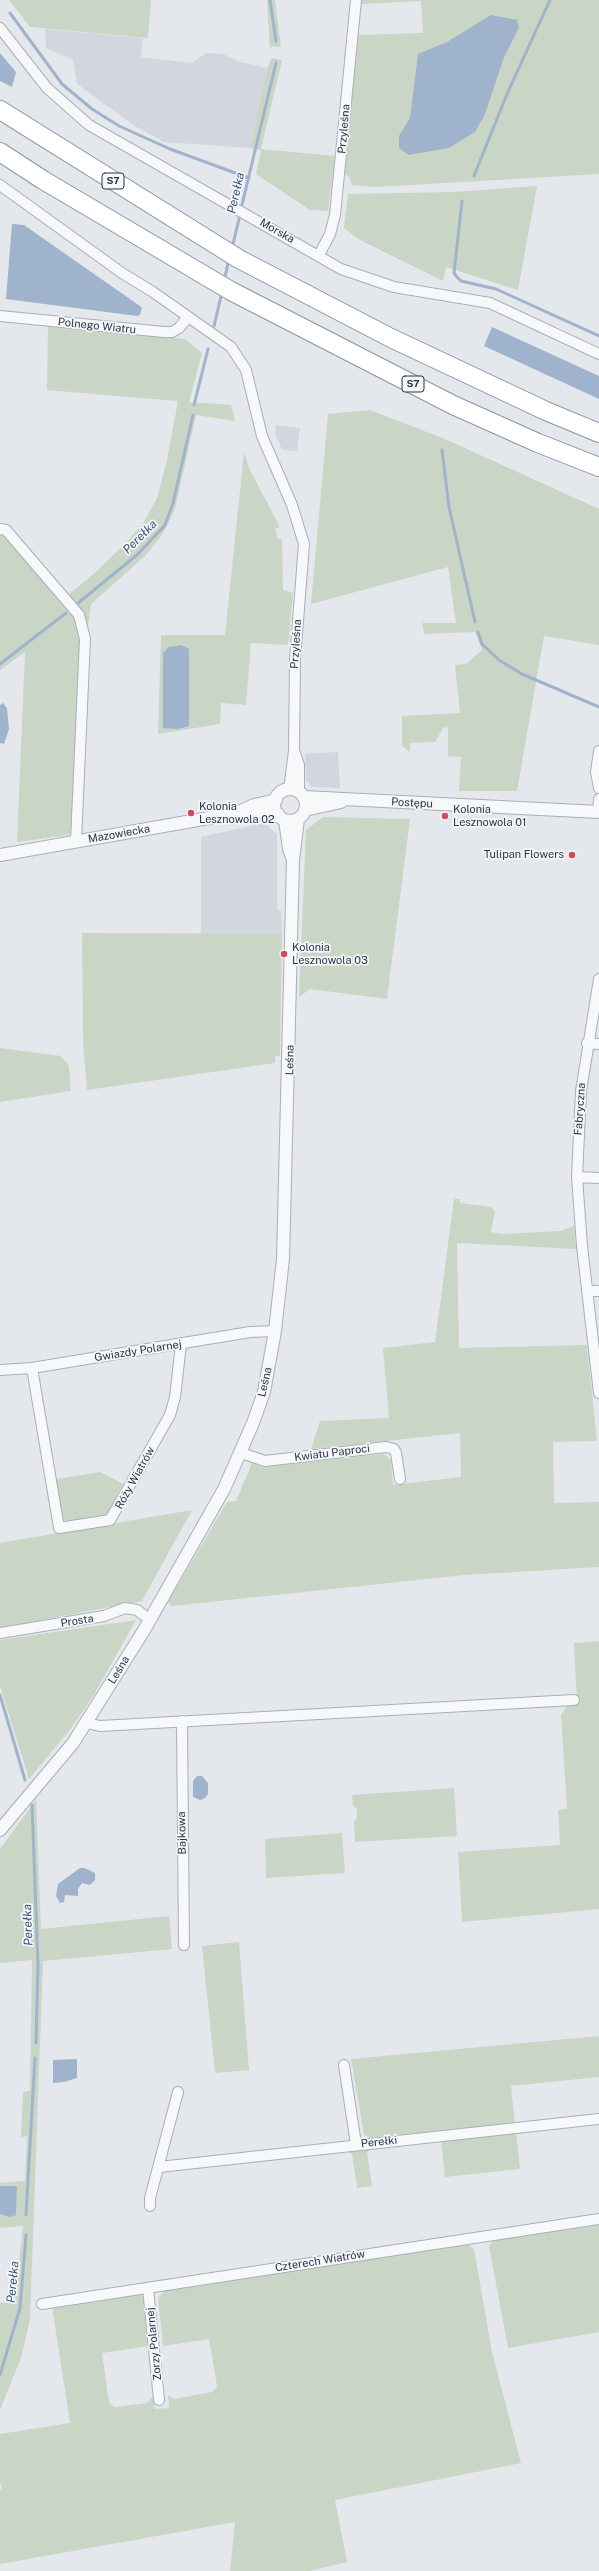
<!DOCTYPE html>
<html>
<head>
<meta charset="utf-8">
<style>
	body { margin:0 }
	canvas { display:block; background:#e4e7ec }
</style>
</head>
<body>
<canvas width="599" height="2571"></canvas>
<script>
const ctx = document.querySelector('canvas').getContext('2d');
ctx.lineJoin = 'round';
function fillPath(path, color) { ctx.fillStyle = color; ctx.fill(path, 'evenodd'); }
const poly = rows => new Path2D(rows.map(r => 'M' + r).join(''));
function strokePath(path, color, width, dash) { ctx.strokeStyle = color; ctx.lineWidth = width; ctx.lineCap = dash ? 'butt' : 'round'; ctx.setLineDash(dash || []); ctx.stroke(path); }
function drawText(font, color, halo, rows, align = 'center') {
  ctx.font = font + ' "Public Sans",sans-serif'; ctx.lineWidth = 3.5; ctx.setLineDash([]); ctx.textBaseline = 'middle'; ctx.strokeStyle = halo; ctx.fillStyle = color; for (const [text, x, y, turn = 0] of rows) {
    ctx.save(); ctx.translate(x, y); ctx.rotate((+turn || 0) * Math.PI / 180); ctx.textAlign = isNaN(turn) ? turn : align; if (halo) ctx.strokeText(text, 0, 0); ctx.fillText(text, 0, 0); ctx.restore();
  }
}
fillPath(poly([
	[45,29,143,38,141,57,192,63,206,53,223,54,240,62,267,68,250,148,164,142,135,126,77,84,73,60,46,48],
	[276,425,300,428,297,451,282,450,275,433],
	[338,752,340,788,312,787,306,780,305,754],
	[264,823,277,834,277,909,281,911,282,934,201,934,201,837]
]), '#d2d6de');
fillPath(poly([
	[9,0,151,0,148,38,30,27],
	[267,0,275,0,281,47,272,46,270,49],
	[362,0,599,0,599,174,377,187,352,185,350,178,345,174,358,35,423,33,421,1,362,4],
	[272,58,282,60,261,149,335,156,328,211,310,210,256,174,261,150,250,148,267,68],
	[537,186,518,290,446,267,443,281,360,240,344,228,348,194,454,192],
	[48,326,185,339,202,353,189,402,231,405,235,421,196,415,175,509,162,535,145,556,91,604,88,626,67,596,97,571,125,544,144,522,157,498,167,460,178,401,47,390],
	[370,410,445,439,599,509,599,645,544,636,517,791,459,791,461,757,448,756,448,727,443,728,435,742,410,743,410,752,402,746,402,716,460,713,455,665,466,664,482,650,475,632,424,634,422,623,456,623,448,567,311,604,328,414],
	[244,452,250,470,280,527,275,529,278,539,282,539,283,590,293,593,288,645,251,643,246,705,221,703,220,724,158,734,161,635,225,635],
	[0,534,12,542,73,613,82,639,72,830,69,835,17,842,25,652,0,670],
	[323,817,410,819,387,999,310,989,299,997,306,830],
	[82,933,282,934,280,1056,275,1056,275,1063,87,1090,83,1042],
	[0,1048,61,1056,69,1066,71,1091,0,1102],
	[454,1199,459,1199,460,1203,491,1207,495,1211,491,1232,502,1234,560,1231,574,1226,576,1249,457,1243,459,1348,587,1345,597,1441,553,1442,554,1503,599,1502,599,1567,464,1575,172,1606,168,1602,227,1502,236,1501,252,1463,262,1467,384,1454,391,1460,393,1485,461,1477,460,1433,311,1449,320,1421,389,1418,383,1348,435,1342],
	[100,1472,123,1484,106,1517,70,1524,62,1518,56,1479],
	[192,1510,142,1601,0,1628,0,1543],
	[136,1620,94,1695,69,1731,29,1779,0,1686,0,1640],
	[599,1641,599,1909,462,1922,458,1852,560,1845,558,1810,567,1809,561,1715,568,1704,577,1702,574,1643],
	[454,1788,457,1836,355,1842,354,1822,357,1818,357,1809,353,1805,352,1795],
	[36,1800,41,1929,169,1916,172,1949,43,1961,30,2319,21,2358,0,2410,0,2303,15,2301,23,2226,0,2228,0,2183,25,2181,27,2136,21,2137,23,2092,30,2091,32,1960,0,1963,0,1849],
	[342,1833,345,1873,266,1878,265,1839],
	[239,1942,249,2070,215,2073,202,1946],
	[599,2036,599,2077,511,2086,515,2123,369,2138,364,2134,351,2059],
	[516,2132,520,2169,445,2177,441,2140],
	[371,2148,367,2153,372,2186,357,2188,352,2154,348,2152],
	[599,2222,599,2332,508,2348,489,2246,496,2237],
	[464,2242,474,2249,492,2352,521,2463,335,2500,347,2562,309,2571,230,2571,235,2522,0,2564,0,2491,2,2486,0,2484,0,2434,70,2423,52,2306,139,2294,143,2297,148,2346,102,2353,109,2403,115,2407,147,2403,153,2396,155,2409,169,2408,168,2395,174,2399,212,2392,217,2386,209,2339,163,2346,158,2298,166,2289]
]), '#c9d6c5');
fillPath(poly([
	[491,15,517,20,519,28,504,57,485,114,475,132,449,148,409,155,399,148,399,136,410,118,418,54,447,42],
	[0,53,16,72,12,87,0,81],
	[12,224,24,225,140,306,142,308,140,315,137,316,6,299],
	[492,327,599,376,599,399,484,346],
	[181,645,189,649,189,726,178,729,163,728,163,653,169,647],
	[3,703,7,708,9,729,4,744,0,743,0,705],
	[197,1776,202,1776,208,1783,208,1794,205,1798,200,1800,193,1797,193,1781],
	[85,1868,95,1873,95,1880,90,1885,82,1883,78,1889,78,1896,65,1895,64,1902,60,1903,56,1896,58,1884,80,1868],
	[77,2059,77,2078,64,2082,53,2083,53,2060],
	[0,2186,17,2186,16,2215,10,2217,0,2214]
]), '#9fb4cc');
strokePath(poly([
	[270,0,276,41],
	[10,13,62,84,92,109,119,126,170,149,249,178],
	[474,176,507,94,550,0],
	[462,201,454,273,457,277,461,281,496,289,599,336],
	[241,209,276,63],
	[232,248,240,215],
	[224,281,229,259],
	[214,326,222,292],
	[194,405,208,349],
	[442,450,449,507,475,622],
	[77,604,138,554,165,525,173,503,193,415],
	[478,632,482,644,499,660,522,674,599,707],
	[0,664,66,613],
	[0,1695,25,1780],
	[32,1805,38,1965,36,2043],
	[26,2215,35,2058],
	[0,2375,20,2308,26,2235]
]), '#9fb4cc', 3);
const minor = poly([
	[0,28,47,88,89,125,341,269,394,287,490,303,599,354],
	[0,185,122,273,153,292,231,347,246,370,262,436,292,505,304,544,295,659,294,751,289,790],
	[319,255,330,234,335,215,356,0],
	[0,316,164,332,172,332,179,328,188,317],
	[0,529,6,530,79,615,85,639,76,841],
	[599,751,596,772,599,788],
	[295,753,299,765,299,792],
	[598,811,599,799],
	[599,979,581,1091,577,1177,582,1246,599,1393],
	[587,1043,599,1044],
	[577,1177,599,1178],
	[587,1291,599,1291],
	[32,1368,59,1528,110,1520,170,1415,175,1397,181,1344],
	[0,1370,32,1368,250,1332,275,1331],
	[241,1453,265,1461,386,1447,394,1449,396,1453,400,1479],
	[0,1633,104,1616,125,1608,137,1610,150,1620],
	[182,1721,184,1945],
	[87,1723,100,1726,574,1700],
	[344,2065,356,2144],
	[159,2167,599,2119],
	[150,2206,150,2198,178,2092],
	[148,2288,159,2400],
	[42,2304,599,2219]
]);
const tertiary = poly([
	'274 805a16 16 0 1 1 32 0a16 16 0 1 1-32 0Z',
	[304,797,599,812],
	[305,810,341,802],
	[238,813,278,814],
	[285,820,289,849,293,860],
	[0,855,237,813,254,805,276,800],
	[0,1830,73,1743,143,1632,224,1489,253,1423,264,1392,275,1331,283,1259,293,860,298,819]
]);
const motorway = poly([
	[0,110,239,259,391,338,546,411,599,433],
	[0,152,43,180,231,291,453,405,538,443,599,467]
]);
strokePath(minor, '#a9aeb7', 12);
strokePath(tertiary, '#a9aeb7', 14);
strokePath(motorway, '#8b94a3', 20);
strokePath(minor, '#f7f8fa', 10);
strokePath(tertiary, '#f7f8fa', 12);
strokePath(motorway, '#fff', 18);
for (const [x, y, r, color] of [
	[191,813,4,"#d1495b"],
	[445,816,4,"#d1495b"],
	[572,855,4,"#d1495b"],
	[284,954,4,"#d1495b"]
]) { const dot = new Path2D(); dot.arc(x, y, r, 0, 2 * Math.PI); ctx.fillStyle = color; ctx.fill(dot); strokePath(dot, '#f4f6f9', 1.5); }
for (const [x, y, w] of [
	[113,181,22],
	[413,384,22]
]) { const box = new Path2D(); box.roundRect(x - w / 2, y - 8, w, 16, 3); ctx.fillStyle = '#f4f6f9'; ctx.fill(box); strokePath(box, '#2b3445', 1); }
drawText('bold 10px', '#2b3445', null, [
	["S7",113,181],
	["S7",413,384]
]);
drawText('11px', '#2b3445', '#f4f6f9', [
	["Przyleśna",344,129,-85],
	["Morska",277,231,30],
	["Polnego Wiatru",97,326,6],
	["Przyleśna",296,644,-86],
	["Postępu",412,803,3],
	["Mazowiecka",119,834,-10],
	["Leśna",290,1060,-89],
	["Fabryczna",580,1109,-86],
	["Gwiazdy Polarnej",138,1351,-9],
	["Leśna",265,1382,-77],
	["Kwiatu Paproci",332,1453,-7],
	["Róży Wiatrów",135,1478,-61],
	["Prosta",77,1621,-9],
	["Leśna",119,1670,-59],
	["Bajkowa",182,1833,-91],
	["Perełki",379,2142,-6],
	["Czterech Wiatrów",320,2261,-9],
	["Zorzy Polarnej",154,2344,-96]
]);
drawText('11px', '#2b3445', '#f4f6f9', [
	["Kolonia",199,807],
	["Lesznowola 02",199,820],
	["Kolonia",453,810],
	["Lesznowola 01",453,823],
	["Tulipan Flowers",564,855,"right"],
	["Kolonia",292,948],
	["Lesznowola 03",292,961]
], 'left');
drawText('italic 12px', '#34527a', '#f4f6f9', [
	["Perełka",236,193,-77],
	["Perełka",140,537,-45],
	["Perełka",28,1925,-92],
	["Perełka",13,2282,-85]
]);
</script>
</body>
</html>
